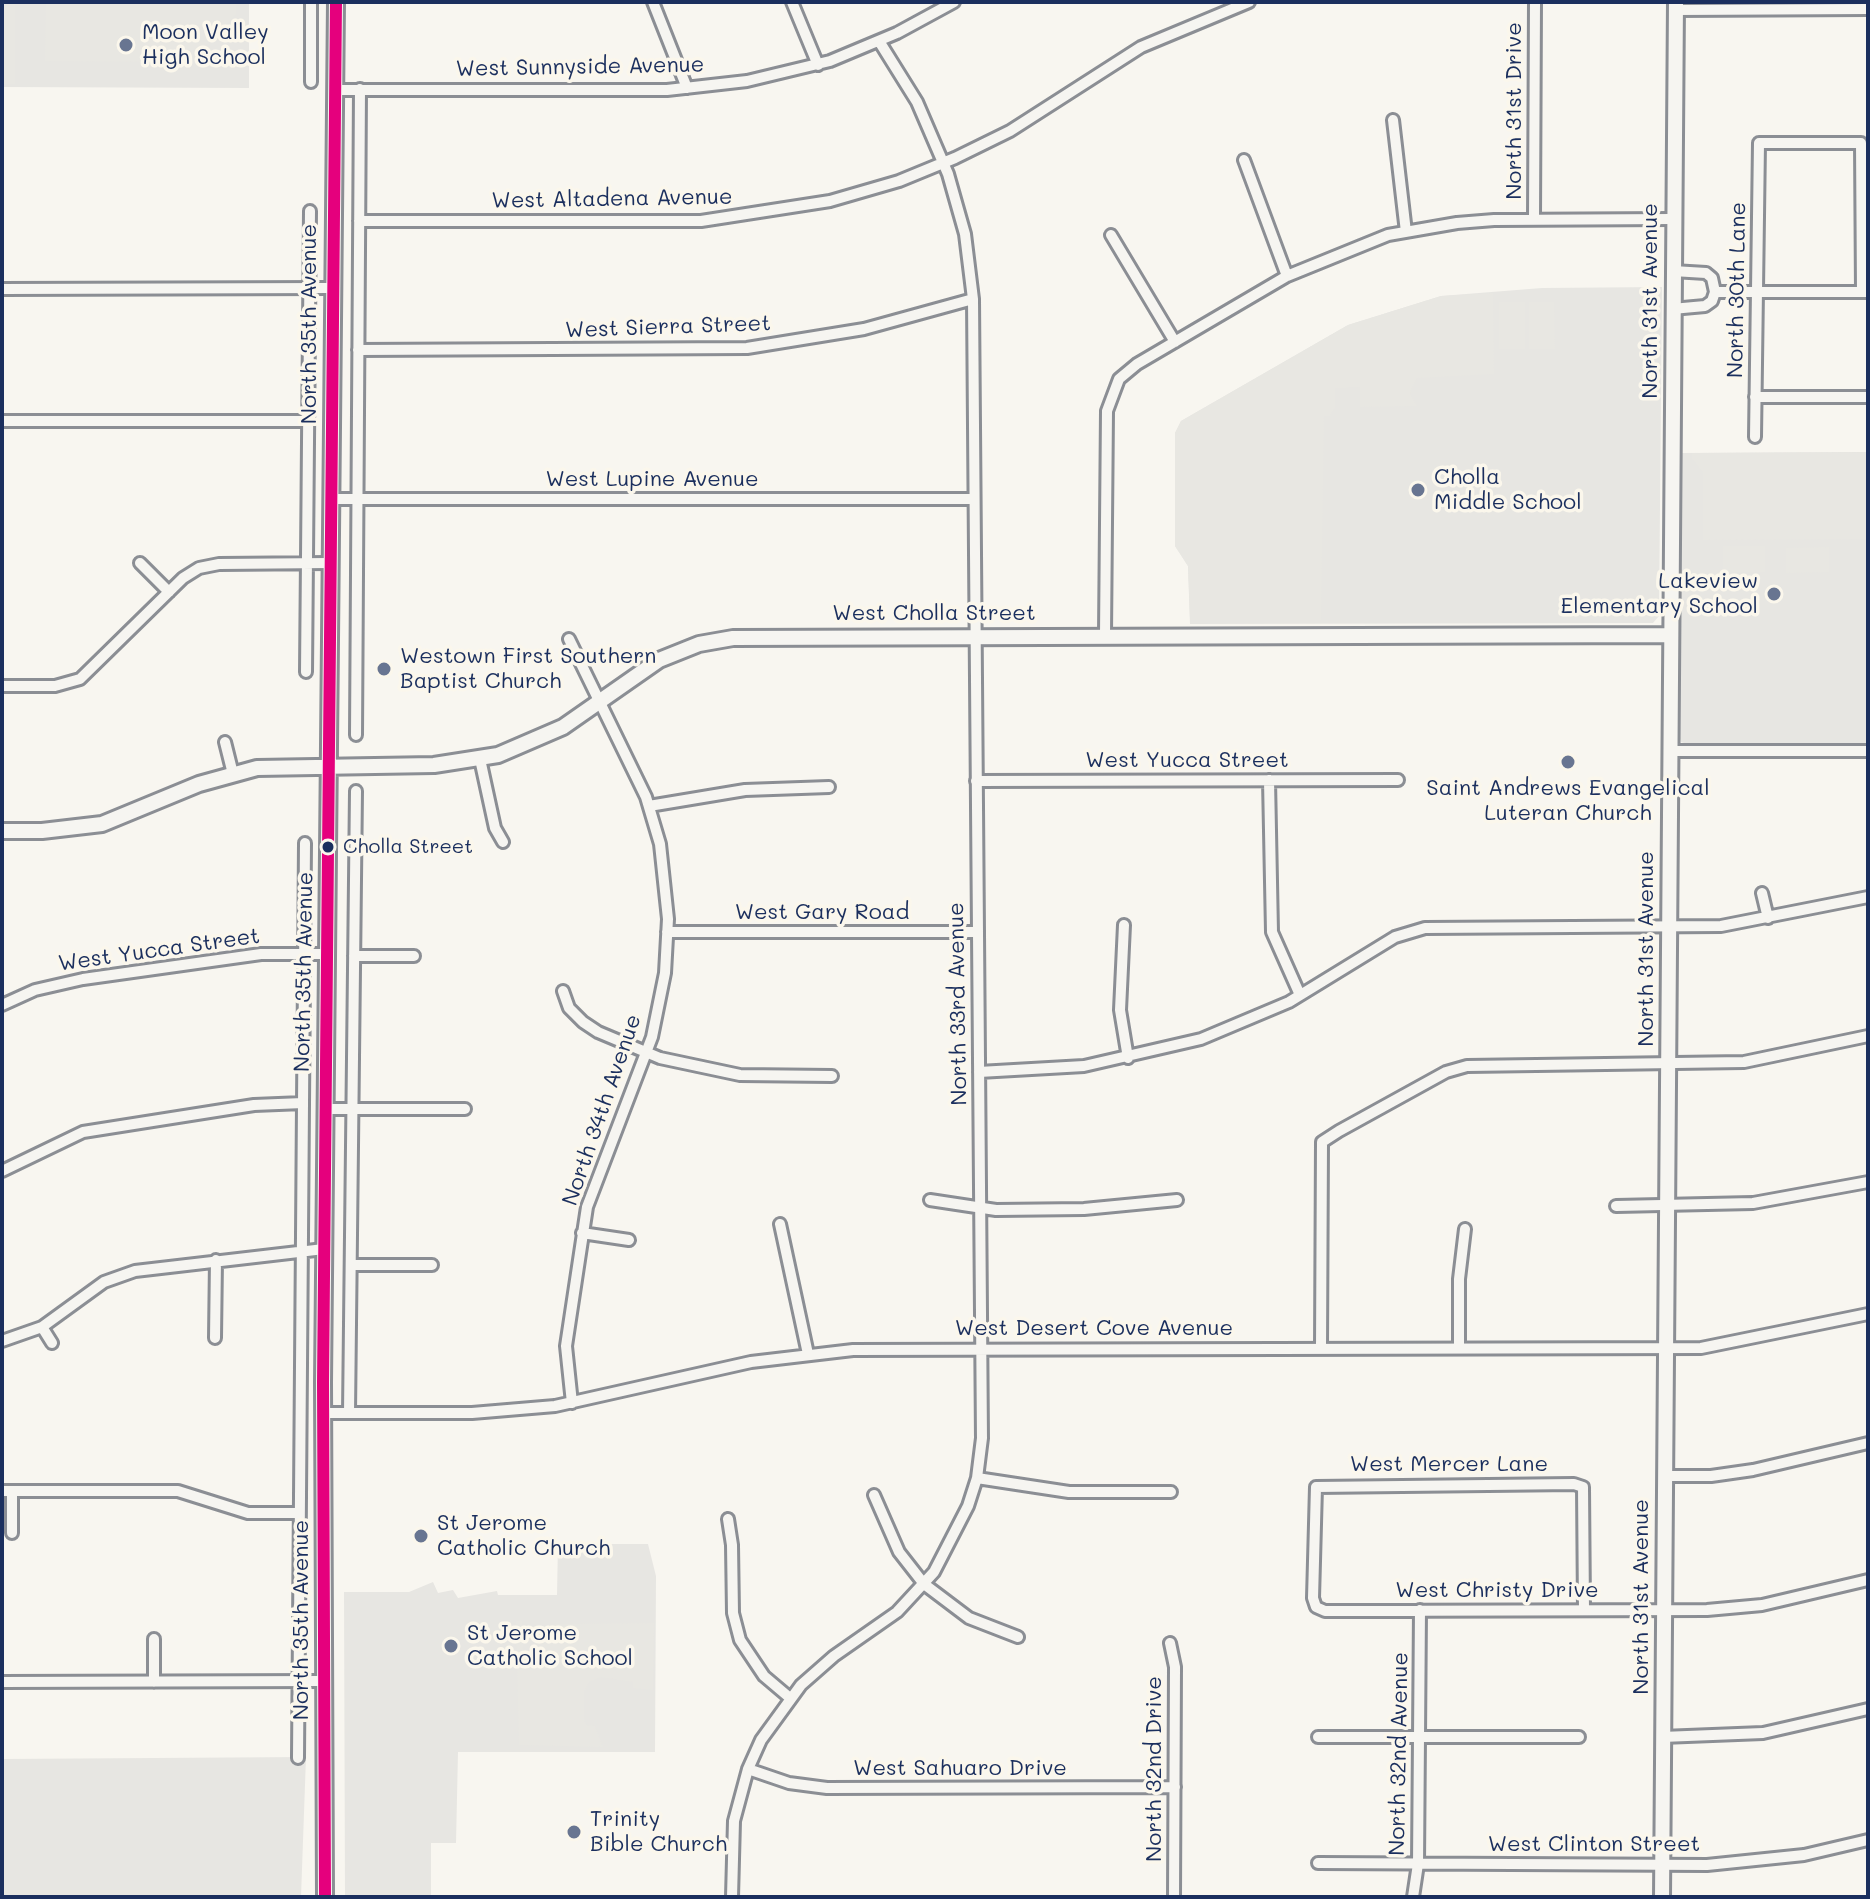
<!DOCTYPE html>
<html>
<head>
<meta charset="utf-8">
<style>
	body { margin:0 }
	#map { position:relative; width:1870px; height:1899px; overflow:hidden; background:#f8f6f0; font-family:Mali,sans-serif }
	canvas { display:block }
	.frame { position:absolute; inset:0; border:4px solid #1b2f5e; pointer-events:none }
</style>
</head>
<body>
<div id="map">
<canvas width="1870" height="1899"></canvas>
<div class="frame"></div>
</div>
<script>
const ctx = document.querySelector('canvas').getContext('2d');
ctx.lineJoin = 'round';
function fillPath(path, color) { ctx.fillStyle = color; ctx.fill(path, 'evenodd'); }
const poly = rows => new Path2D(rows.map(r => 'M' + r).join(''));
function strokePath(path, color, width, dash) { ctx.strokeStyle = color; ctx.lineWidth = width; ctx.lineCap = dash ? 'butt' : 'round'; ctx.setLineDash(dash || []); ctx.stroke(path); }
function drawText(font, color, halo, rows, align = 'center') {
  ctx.font = font + ' Mali,sans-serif'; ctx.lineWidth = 7; ctx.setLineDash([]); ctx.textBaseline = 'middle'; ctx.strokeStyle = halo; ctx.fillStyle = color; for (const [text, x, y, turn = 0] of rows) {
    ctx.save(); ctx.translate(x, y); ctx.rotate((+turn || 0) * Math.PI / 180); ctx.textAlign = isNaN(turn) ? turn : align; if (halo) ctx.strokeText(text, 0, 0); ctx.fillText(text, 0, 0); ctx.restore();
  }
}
fillPath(poly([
	[2,2,249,2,249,88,2,87],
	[1662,287,1659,616,1653,623,1190,624,1188,566,1175,546,1175,433,1181,421,1348,325,1441,296,1542,288],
	[1868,452,1868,743,1690,745,1681,742,1679,735,1681,453],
	[558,1544,648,1544,656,1576,655,1752,458,1752,456,1843,431,1843,431,1897,345,1897,344,1592,409,1592,433,1582,438,1593,453,1590,458,1598,497,1591,498,1595,557,1595],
	[306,1757,301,1897,2,1897,2,1759]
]), '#e7e6e2');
fillPath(poly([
	[2,2,15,2,15,84,2,84],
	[46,2,236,2,236,14,188,62,45,61],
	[1493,293,1494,374,1417,378,1410,393,1417,406,1360,407,1360,387,1335,388,1335,408,1330,416,1324,416,1321,620,1190,620,1188,566,1175,546,1175,433,1181,421,1348,325,1441,296],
	[1499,302,1525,302,1525,349,1499,349],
	[1529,302,1554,302,1555,349,1529,349],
	[1868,452,1868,539,1703,540,1703,473,1692,459,1692,453],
	[1723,546,1765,546,1765,572,1723,572],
	[1829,547,1829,572,1786,573,1786,548],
	[516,1621,522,1621,523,1654,527,1656,539,1634,555,1624,654,1623,653,1690,633,1688,633,1682,601,1677,589,1682,584,1693,584,1718,586,1725,595,1726,603,1747,519,1745]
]), '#e8e7e2');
const street = poly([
	[653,2,687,88],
	[792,2,818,65],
	[1676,10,1868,9],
	[311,82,311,2],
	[334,90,667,90,747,81,830,61,897,33,954,2],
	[1393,120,1406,232],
	[1244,160,1287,276],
	[1534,219,1535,2],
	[359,221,701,221,830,201,899,181,955,158,1010,131,1141,47,1249,2],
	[1111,235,1175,342],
	[2,289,331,288],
	[1715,292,1866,292],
	[1672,309,1705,306,1712,301,1715,292,1712,278,1706,273,1673,271],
	[358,350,747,348,864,329,973,299],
	[1755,397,1868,397],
	[2,421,308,421],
	[1755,437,1759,143,1861,143,1862,292],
	[330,499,974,499],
	[140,563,169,592],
	[1105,634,1107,411,1119,379,1137,364,1287,276,1388,235,1457,223,1494,220,1672,219],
	[569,639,646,797,660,844,668,919,665,973,652,1037,587,1207,566,1346,572,1403],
	[306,672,310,211],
	[2,686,55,686,80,679,183,578,199,568,219,564,329,563],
	[356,735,360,89],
	[225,742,233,774],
	[1669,751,1868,751],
	[480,759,495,828,503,842],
	[1269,780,1272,932,1300,995],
	[976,781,1398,780],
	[649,806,745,790,829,787],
	[1762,893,1768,918],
	[1124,925,1120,1010,1128,1058],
	[667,932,977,932],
	[354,956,414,956],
	[563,991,569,1008,583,1022,598,1032,660,1058,740,1075,832,1076],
	[2,1005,35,990,83,979,261,954,326,954],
	[979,1072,1084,1066,1201,1039,1289,1002,1395,937,1425,928,1721,926,1868,897],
	[325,1109,465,1109],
	[2,1171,83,1132,254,1105,303,1103],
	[930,1200,996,1210,1084,1209,1177,1200],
	[1616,1206,1753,1203,1868,1182],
	[780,1224,808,1354],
	[582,1233,629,1240],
	[351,1265,432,1265],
	[42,1327,52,1343],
	[215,1338,216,1260],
	[2,1341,42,1327,104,1282,135,1271,324,1249],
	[1321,1348,1322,1142,1339,1131,1446,1072,1467,1066,1744,1062,1868,1036],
	[1459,1348,1459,1279,1465,1229],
	[323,1413,472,1413,555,1406,751,1362,853,1350,1701,1348,1868,1314],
	[349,1413,356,791],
	[1664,1476,1711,1476,1753,1470,1868,1443],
	[977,1478,1069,1492,1171,1492],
	[2,1491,178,1491,248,1513,299,1513],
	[12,1491,12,1533],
	[874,1495,899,1552,924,1584,969,1618,1018,1637],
	[728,1519,732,1545,733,1613,740,1640,764,1676,790,1698],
	[1584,1610,1583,1487,1574,1484,1316,1487,1313,1598,1316,1607,1325,1611,1707,1610,1762,1605,1868,1580],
	[154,1639,154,1682],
	[1170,1643,1175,1667,1174,1897],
	[2,1682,323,1681],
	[1318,1737,1579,1737],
	[1662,1737,1763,1733,1868,1709],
	[298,1758,305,843],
	[748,1769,789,1783,827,1788,1175,1787],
	[1318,1863,1707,1865,1804,1855,1868,1840],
	[732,1897,734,1821,748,1769,761,1740,801,1685,834,1656,897,1612,934,1572,968,1506,977,1478,982,1438,973,299,965,234,948,174,917,102,879,41],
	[1413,1897,1418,1864,1420,1610]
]);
const secondary = poly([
	[2,831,42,831,102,824,199,784,257,768,434,765,498,755,563,727,659,660,699,644,733,638,1669,635],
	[325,1897,323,1381,336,2],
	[1662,1897,1676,2]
]);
strokePath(street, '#8b8e94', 16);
strokePath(secondary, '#8b8e94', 20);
strokePath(street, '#f6f5f1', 10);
strokePath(secondary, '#f6f5f1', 14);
strokePath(poly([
	[325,1897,323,1381,336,2]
]), '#e5007d', 12);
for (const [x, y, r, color] of [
	[126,45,8,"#687591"],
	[1418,490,8,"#687591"],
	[1774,594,8,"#687591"],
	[384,669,8,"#687591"],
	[1568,762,8,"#687591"],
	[328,847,7,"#1b2f5e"],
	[421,1536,8,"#687591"],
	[451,1646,8,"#687591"],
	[574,1832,8,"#687591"]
]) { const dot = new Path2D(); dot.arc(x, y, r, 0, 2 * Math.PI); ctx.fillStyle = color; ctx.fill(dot); strokePath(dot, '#fbf7ec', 3); }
drawText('20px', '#1b2f5e', '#fbf7ec', [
	["Cholla Street",343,847]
], 'left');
drawText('22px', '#1b2f5e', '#fbf7ec', [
	["Moon Valley",142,32],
	["High School",142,57],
	["Cholla",1434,477],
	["Middle School",1434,502],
	["Lakeview",1758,581,"right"],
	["Elementary School",1758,606,"right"],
	["Westown First Southern",400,656],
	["Baptist Church",400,681],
	["Saint Andrews Evangelical",1568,788,"center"],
	["Luteran Church",1568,813,"center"],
	["St Jerome",437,1523],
	["Catholic Church",437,1548],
	["St Jerome",467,1633],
	["Catholic School",467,1658],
	["Trinity",590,1819],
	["Bible Church",590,1844]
], 'left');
drawText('22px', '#1b2f5e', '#fbf7ec', [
	["West Sunnyside Avenue",580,67,-1],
	["North 31st Drive",1514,111,-90],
	["West Altadena Avenue",612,199,-1],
	["North 30th Lane",1737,290,-89],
	["North 31st Avenue",1650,301,-90],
	["North 35th Avenue",309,324,-90],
	["West Sierra Street",668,327,-2],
	["West Lupine Avenue",652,479],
	["West Cholla Street",934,613],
	["West Yucca Street",1187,760],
	["West Gary Road",822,912],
	["North 31st Avenue",1646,949,-90],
	["West Yucca Street",159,950,-8],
	["North 35th Avenue",304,972,-89],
	["North 33rd Avenue",958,1004,-91],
	["North 34th Avenue",602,1110,-71],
	["West Desert Cove Avenue",1094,1328],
	["West Mercer Lane",1449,1464],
	["West Christy Drive",1497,1590],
	["North 31st Avenue",1641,1597,-90],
	["North 35th Avenue",301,1620,-90],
	["North 32nd Avenue",1399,1754,-89],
	["West Sahuaro Drive",960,1768],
	["North 32nd Drive",1154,1769,-90],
	["West Clinton Street",1594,1844]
]);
</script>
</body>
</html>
